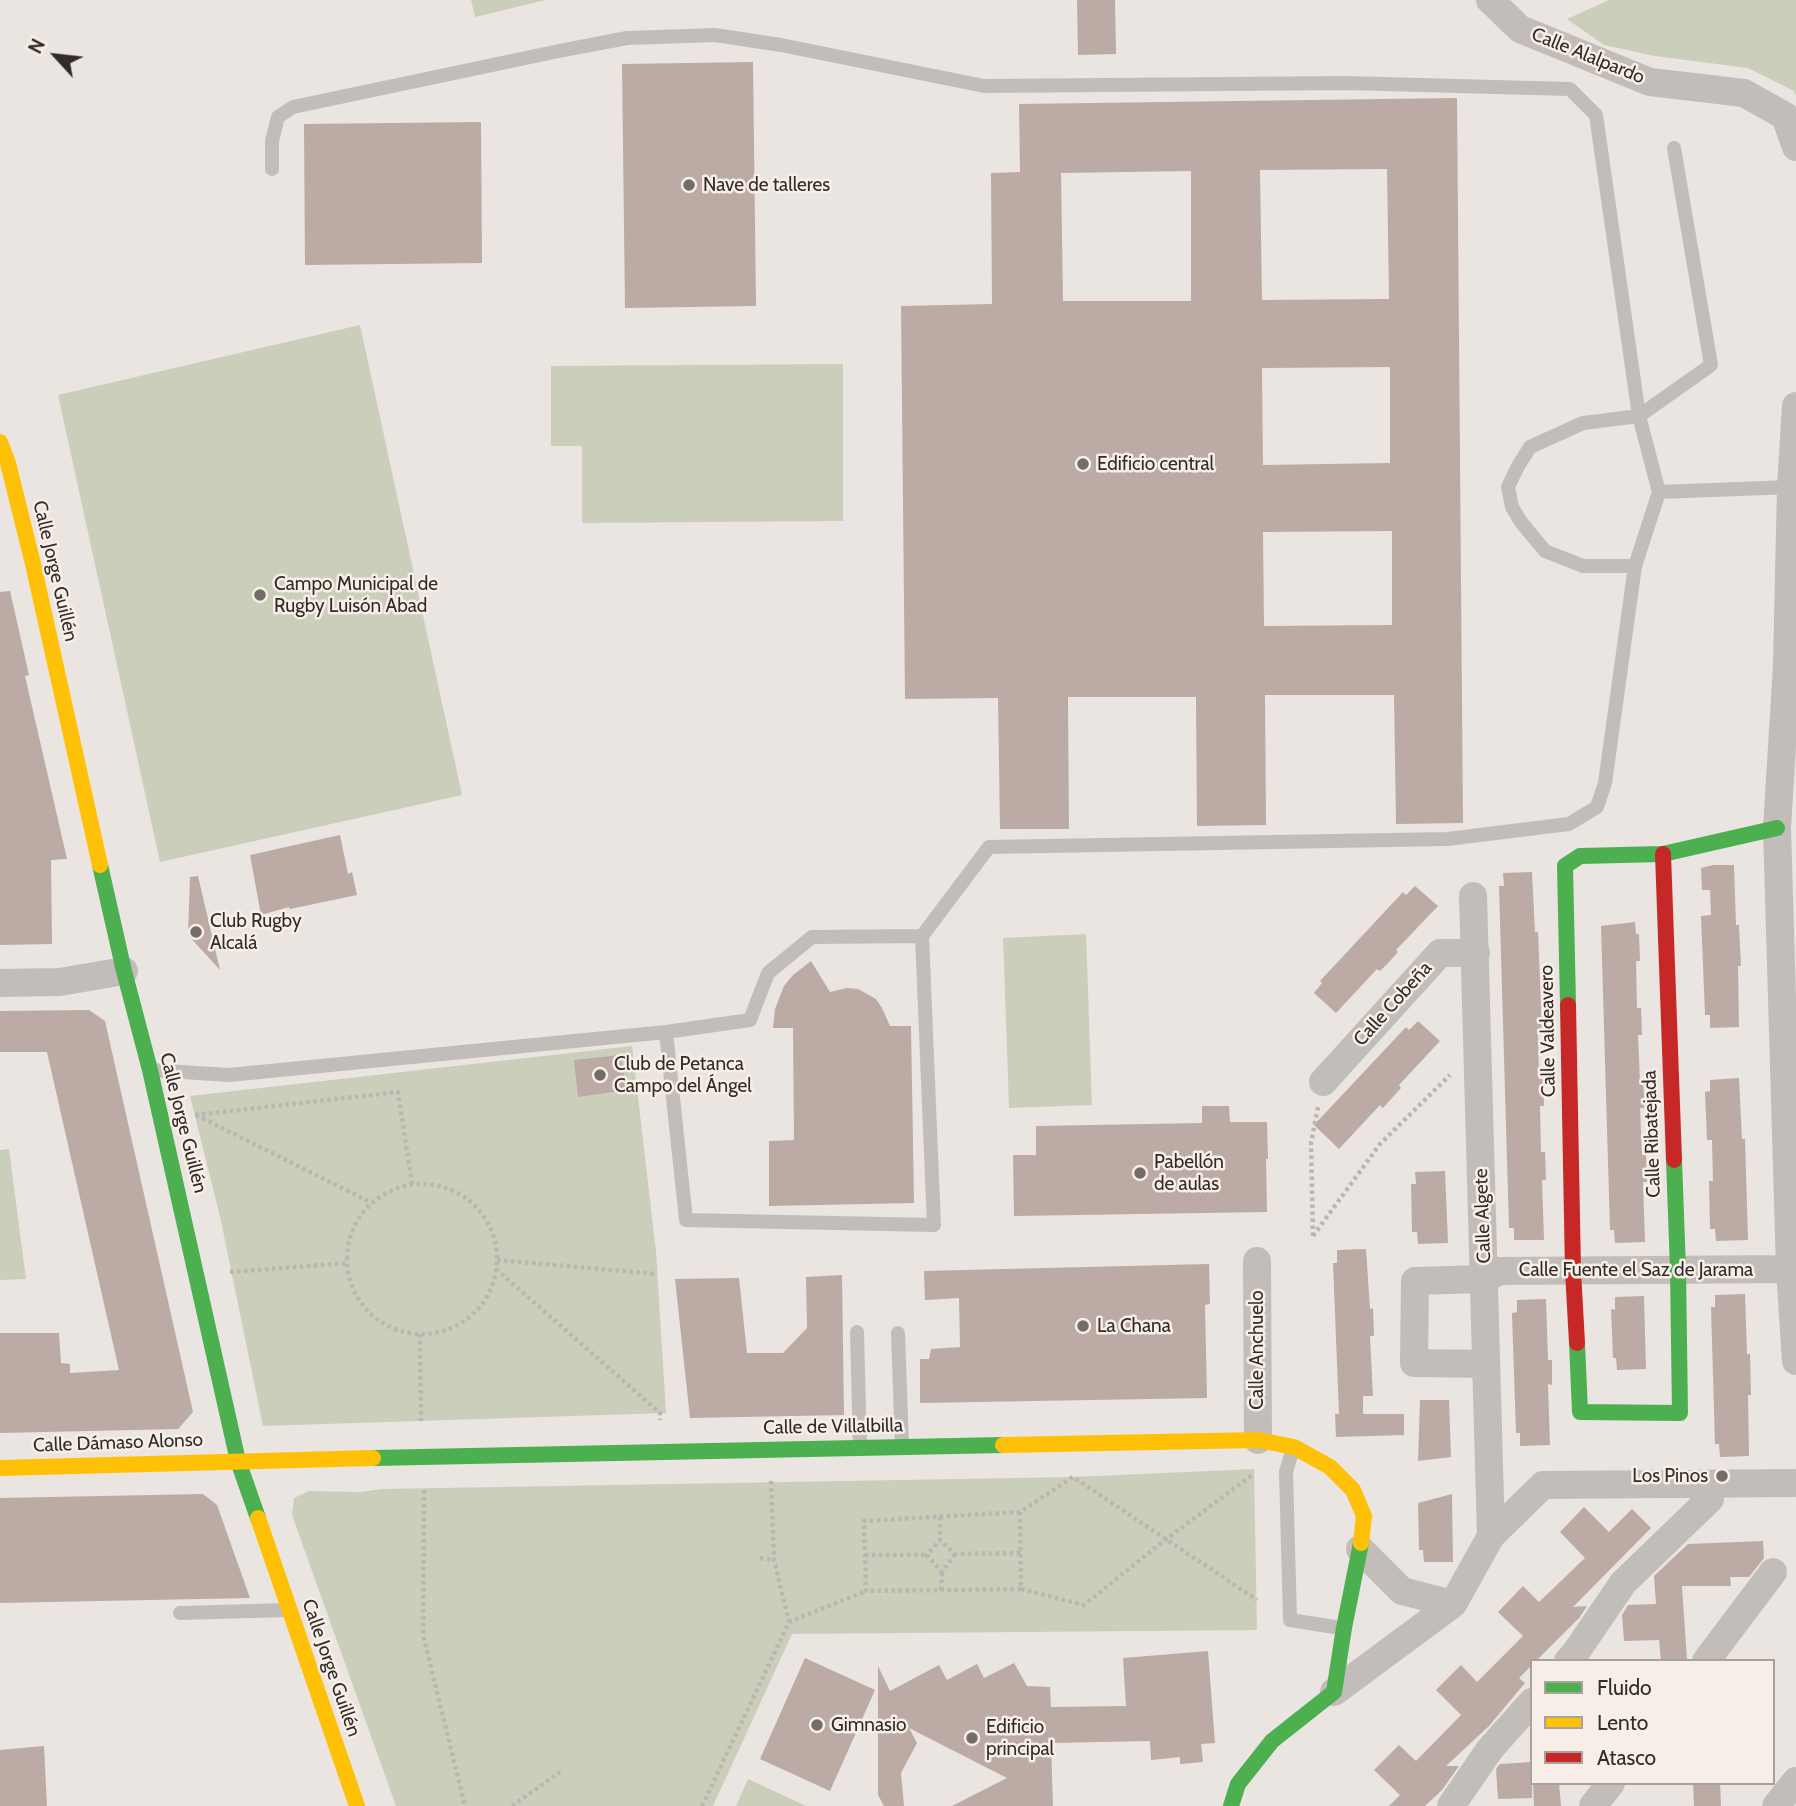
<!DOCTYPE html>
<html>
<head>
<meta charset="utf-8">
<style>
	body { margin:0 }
	#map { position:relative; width:1796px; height:1806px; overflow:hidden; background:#eae5e0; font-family:Cabin,sans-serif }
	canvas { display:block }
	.legend { position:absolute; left:1530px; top:1659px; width:245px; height:126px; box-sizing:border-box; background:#f7efe7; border:2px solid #a9a19b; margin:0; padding:9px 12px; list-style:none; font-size:21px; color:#332b28 }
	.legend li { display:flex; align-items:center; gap:14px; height:35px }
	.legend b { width:35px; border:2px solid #a9a19b }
	.north { position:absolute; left:21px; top:21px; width:70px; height:70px; -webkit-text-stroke:5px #f7efe7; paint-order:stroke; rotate:297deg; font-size:19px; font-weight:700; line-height:28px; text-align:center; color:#332b28 }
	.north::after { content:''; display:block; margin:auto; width:24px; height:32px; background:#332b28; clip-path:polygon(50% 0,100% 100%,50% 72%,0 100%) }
</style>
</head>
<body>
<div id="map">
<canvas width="1796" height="1806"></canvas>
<ul class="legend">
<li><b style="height:9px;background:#4caf50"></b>Fluido</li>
<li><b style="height:9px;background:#ffc107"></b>Lento</li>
<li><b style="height:9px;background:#c62828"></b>Atasco</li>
</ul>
<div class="north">N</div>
</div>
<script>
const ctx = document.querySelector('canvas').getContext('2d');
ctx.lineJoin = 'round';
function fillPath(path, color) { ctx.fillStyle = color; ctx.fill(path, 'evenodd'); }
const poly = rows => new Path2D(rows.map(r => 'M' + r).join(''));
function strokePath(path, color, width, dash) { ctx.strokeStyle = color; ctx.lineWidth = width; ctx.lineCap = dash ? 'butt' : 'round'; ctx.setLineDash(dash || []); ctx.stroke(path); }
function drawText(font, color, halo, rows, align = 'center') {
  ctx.font = font + ' Cabin,sans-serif'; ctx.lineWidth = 5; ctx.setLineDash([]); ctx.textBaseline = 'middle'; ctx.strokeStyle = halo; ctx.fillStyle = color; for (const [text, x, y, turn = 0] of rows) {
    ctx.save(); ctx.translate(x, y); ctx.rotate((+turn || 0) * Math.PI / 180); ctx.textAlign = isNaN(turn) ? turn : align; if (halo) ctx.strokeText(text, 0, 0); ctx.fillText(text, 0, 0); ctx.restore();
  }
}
fillPath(poly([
	[471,0,546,0,475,17],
	[1609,0,1796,0,1796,96,1794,91,1748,68,1655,56,1604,45,1567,19],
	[360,325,462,795,160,862,58,395],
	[843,364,843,521,582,523,582,446,551,446,551,366],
	[1086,934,1092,1105,1009,1108,1003,938],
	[632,1046,656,1251,666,1413,263,1426,221,1221,190,1096],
	[9,1149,26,1279,0,1280,0,1150],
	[1254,1469,1257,1630,792,1634,713,1806,396,1806,292,1515,294,1498,309,1491,360,1492,382,1489,1073,1477],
	[748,1779,806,1806,736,1806]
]), '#cccebc');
fillPath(poly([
	[1077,0,1115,0,1116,54,1078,55],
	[753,62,756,306,625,308,622,64],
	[1457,98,1463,823,1396,824,1394,695,1265,695,1266,825,1197,826,1196,697,1068,697,1069,829,1000,829,998,698,905,699,901,306,992,304,991,173,1020,172,1019,104],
	[1387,169,1389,299,1262,300,1260,170],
	[1191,171,1191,301,1063,301,1061,173],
	[1390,367,1390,463,1263,465,1262,368],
	[1392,531,1392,625,1264,626,1263,532],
	[481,122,482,263,305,265,304,124],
	[10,591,29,675,25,676,67,859,51,860,52,944,0,945,0,592],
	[340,835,348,874,352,872,357,895,290,909,289,907,261,915,250,855],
	[1713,865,1734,865,1736,925,1739,925,1741,966,1738,966,1739,1027,1710,1028,1710,1015,1705,1015,1701,916,1711,915,1710,890,1702,890,1701,868],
	[1532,872,1535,932,1538,932,1542,1033,1538,1033,1539,1079,1543,1079,1544,1106,1540,1106,1541,1152,1545,1152,1546,1180,1542,1180,1544,1240,1514,1240,1514,1228,1509,1228,1499,886,1504,886,1503,873],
	[198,876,220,970,188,935,190,877],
	[1415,886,1438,906,1396,950,1398,952,1389,962,1380,971,1377,969,1336,1013,1314,993,1322,983,1320,981,1403,892,1406,895],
	[1635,922,1636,934,1639,934,1640,961,1636,961,1637,1008,1641,1008,1642,1035,1638,1035,1640,1082,1643,1082,1644,1095,1644,1108,1640,1108,1642,1155,1646,1155,1647,1182,1643,1182,1645,1242,1615,1243,1614,1230,1610,1230,1601,926],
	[811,961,830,992,847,988,858,989,876,999,882,1008,890,1026,911,1026,914,1203,769,1206,769,1141,794,1140,793,1028,773,1028,775,1009,784,986,793,975],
	[89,1010,105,1021,193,1412,178,1429,0,1433,0,1333,59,1333,61,1363,70,1364,70,1373,119,1370,47,1052,0,1052,0,1011],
	[1418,1021,1440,1041,1399,1085,1401,1088,1383,1108,1380,1105,1339,1149,1314,1125,1406,1027,1409,1030],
	[620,1055,627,1090,578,1097,574,1060],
	[1739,1078,1742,1139,1745,1139,1748,1240,1716,1241,1715,1229,1710,1229,1709,1181,1713,1181,1712,1140,1707,1140,1705,1092,1710,1091,1710,1080],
	[1202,1106,1229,1106,1230,1122,1267,1122,1268,1159,1266,1159,1267,1212,1014,1216,1013,1155,1036,1155,1036,1126,1202,1123],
	[1445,1171,1448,1243,1418,1244,1417,1232,1412,1232,1411,1184,1416,1184,1415,1172],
	[1366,1249,1370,1309,1373,1308,1374,1336,1370,1336,1373,1396,1363,1396,1363,1414,1404,1414,1404,1435,1336,1437,1335,1414,1339,1414,1333,1263,1337,1263,1337,1250],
	[1209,1264,1210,1304,1205,1305,1207,1398,920,1403,920,1359,929,1359,931,1349,960,1347,959,1298,925,1300,924,1271],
	[842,1275,844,1415,690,1418,675,1279,739,1278,747,1353,783,1353,807,1328,806,1277],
	[1745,1294,1747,1354,1750,1354,1751,1395,1748,1395,1749,1456,1720,1457,1719,1444,1715,1444,1711,1307,1715,1307,1715,1295],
	[1644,1296,1646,1369,1617,1370,1616,1358,1613,1358,1611,1309,1615,1310,1615,1297],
	[1546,1299,1548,1360,1552,1360,1552,1385,1548,1384,1550,1445,1520,1446,1520,1433,1516,1433,1512,1313,1517,1312,1517,1300],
	[1420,1400,1449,1400,1451,1457,1418,1461],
	[203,1494,217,1505,250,1598,0,1603,0,1498],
	[1452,1494,1453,1562,1424,1562,1423,1550,1419,1550,1418,1503],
	[1584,1507,1609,1532,1632,1509,1651,1528,1573,1607,1587,1606,1580,1617,1536,1661,1532,1661,1532,1665,1519,1678,1525,1683,1489,1726,1446,1766,1459,1766,1442,1790,1425,1806,1389,1806,1400,1795,1374,1770,1399,1745,1416,1761,1461,1715,1436,1690,1461,1665,1477,1682,1523,1636,1498,1612,1523,1586,1539,1602,1585,1558,1560,1532],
	[1763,1541,1764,1558,1749,1577,1730,1577,1731,1586,1682,1586,1687,1661,1661,1661,1659,1640,1624,1641,1622,1615,1628,1605,1656,1604,1654,1576,1688,1544],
	[1208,1651,1215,1743,1201,1744,1203,1762,1180,1764,1180,1757,1151,1760,1150,1741,1051,1743,1053,1806,952,1806,1007,1778,909,1728,917,1743,901,1773,904,1806,884,1806,878,1795,878,1666,890,1691,939,1665,947,1680,977,1664,984,1678,1014,1663,1027,1686,1050,1687,1051,1707,1126,1706,1123,1658],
	[805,1658,875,1690,830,1791,760,1759],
	[44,1746,47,1806,0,1806,0,1750],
	[1532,1762,1532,1798,1498,1799,1496,1769,1500,1764],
	[1533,1783,1559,1783,1561,1806,1534,1806],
	[1693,1783,1720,1783,1721,1806,1694,1806]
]), '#bcaaa4');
strokePath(poly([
	[195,1115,398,1092,412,1184],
	[196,1115,372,1203],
	'347 1259a75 75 0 1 1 150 0a75 75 0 1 1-150 0Z',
	[1313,1236,1380,1144,1450,1075],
	[1313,1236,1311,1143,1318,1107],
	[497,1260,657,1274],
	[496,1269,660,1413,660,1420],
	[230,1272,348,1263],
	[420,1334,421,1421],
	[771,1481,774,1560,789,1622],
	[424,1490,423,1635,465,1806],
	[1020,1512,1021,1589,866,1591,864,1521,1020,1512,1073,1477,1257,1600],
	[940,1517,940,1540],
	[955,1554,942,1572,927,1555,940,1540,955,1554,1021,1553],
	[865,1555,927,1555],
	[760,1558,774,1560],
	[1021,1589,1084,1605,1165,1540,1252,1475],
	[941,1590,942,1572],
	[512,1806,560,1772],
	[702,1806,789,1622,866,1591]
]), '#bcb6b2', 4.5, [3.5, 3.5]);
strokePath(poly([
	[272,169,272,141,278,117,293,107,559,51,627,38,715,35,781,45,984,86,1346,83,1570,89,1596,115,1639,416,1659,492,1791,487],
	[1635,566,1583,566,1545,551,1521,522,1512,507,1508,487,1517,468,1530,447,1583,423,1639,416,1711,365,1674,148],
	[922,936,989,847,1447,839,1569,824,1597,807,1605,783,1635,566,1659,492],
	[151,1070,229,1075,666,1032,686,1220,934,1225,922,936,812,937,768,973,750,1020,666,1032],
	[857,1332,860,1447],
	[898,1333,902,1447],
	[1293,1448,1286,1472,1290,1620,1341,1628],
	[180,1613,288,1610]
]), '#c3bdb9', 14);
strokePath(poly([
	[1490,0,1520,29,1650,82,1744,93,1785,116,1796,147],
	[1796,406,1791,487,1787,665,1777,828,1790,1269,1796,1361],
	[1473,896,1491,1536],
	[0,983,60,982,124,971],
	[1323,1082,1440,953,1476,953],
	[1257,1261,1258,1440],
	[1486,1364,1414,1363,1415,1281,1485,1279,1499,1271,1790,1269],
	[1360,1549,1402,1591,1453,1604,1491,1536,1543,1485,1796,1483],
	[1568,1661,1576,1652,1623,1583,1710,1499],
	[1706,1661,1773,1572],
	[1334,1692,1453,1604],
	[1451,1806,1490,1749,1532,1702],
	[1593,1806,1611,1783],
	[1776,1806,1796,1781]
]), '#c3bdb9', 28);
strokePath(poly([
	[100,865,124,971,150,1070,238,1461,258,1518],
	[1568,1005,1565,866,1580,856,1663,854,1777,828],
	[1577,1343,1580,1412,1680,1413,1678,1270,1674,1160],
	[373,1458,1003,1445],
	[1231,1806,1238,1784,1272,1741,1334,1692,1344,1628,1361,1543]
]), '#4caf50', 16);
strokePath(poly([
	[0,442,8,463,33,564,100,865],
	[1003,1445,1258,1440,1294,1447,1330,1467,1353,1490,1364,1516,1361,1543],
	[0,1468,373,1458],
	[258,1518,357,1806]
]), '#ffc107', 16);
strokePath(poly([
	[1663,854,1674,1160],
	[1568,1005,1573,1271,1577,1343]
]), '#c62828', 16);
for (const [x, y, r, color] of [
	[689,185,7,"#736c68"],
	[1083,464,7,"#736c68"],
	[260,595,7,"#736c68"],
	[196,932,7,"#736c68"],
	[600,1075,7,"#736c68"],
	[1140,1173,7,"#736c68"],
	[1083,1326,7,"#736c68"],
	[1722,1476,7,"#736c68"],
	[817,1725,7,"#736c68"],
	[972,1738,7,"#736c68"]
]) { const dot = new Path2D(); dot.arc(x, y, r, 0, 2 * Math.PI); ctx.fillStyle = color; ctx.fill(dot); strokePath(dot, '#f7efe7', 2.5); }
drawText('19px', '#332b28', '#f7efe7', [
	["Calle Alalpardo",1588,56,22],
	["Calle Jorge Guillén",55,571,77],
	["Calle Cobeña",1393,1004,-48],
	["Calle Valdeavero",1548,1031,-91],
	["Calle Jorge Guillén",183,1123,76],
	["Calle Ribatejada",1652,1134,-92],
	["Calle Algete",1483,1216,-92],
	["Calle Fuente el Saz de Jarama",1636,1270],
	["Calle Anchuelo",1257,1350,-90],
	["Calle de Villalbilla",833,1427,-1],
	["Calle Dámaso Alonso",118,1443,-2],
	["Calle Jorge Guillén",331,1668,71]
]);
drawText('19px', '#332b28', '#f7efe7', [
	["Nave de talleres",703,185],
	["Edificio central",1097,464],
	["Campo Municipal de",274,584],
	["Rugby Luisón Abad",274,606],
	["Club Rugby",210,921],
	["Alcalá",210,943],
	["Club de Petanca",614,1064],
	["Campo del Ángel",614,1086],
	["Pabellón",1154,1162],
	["de aulas",1154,1184],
	["La Chana",1097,1326],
	["Los Pinos",1708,1476,"right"],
	["Gimnasio",831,1725],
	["Edificio",986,1727],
	["principal",986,1749]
], 'left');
</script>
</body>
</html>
